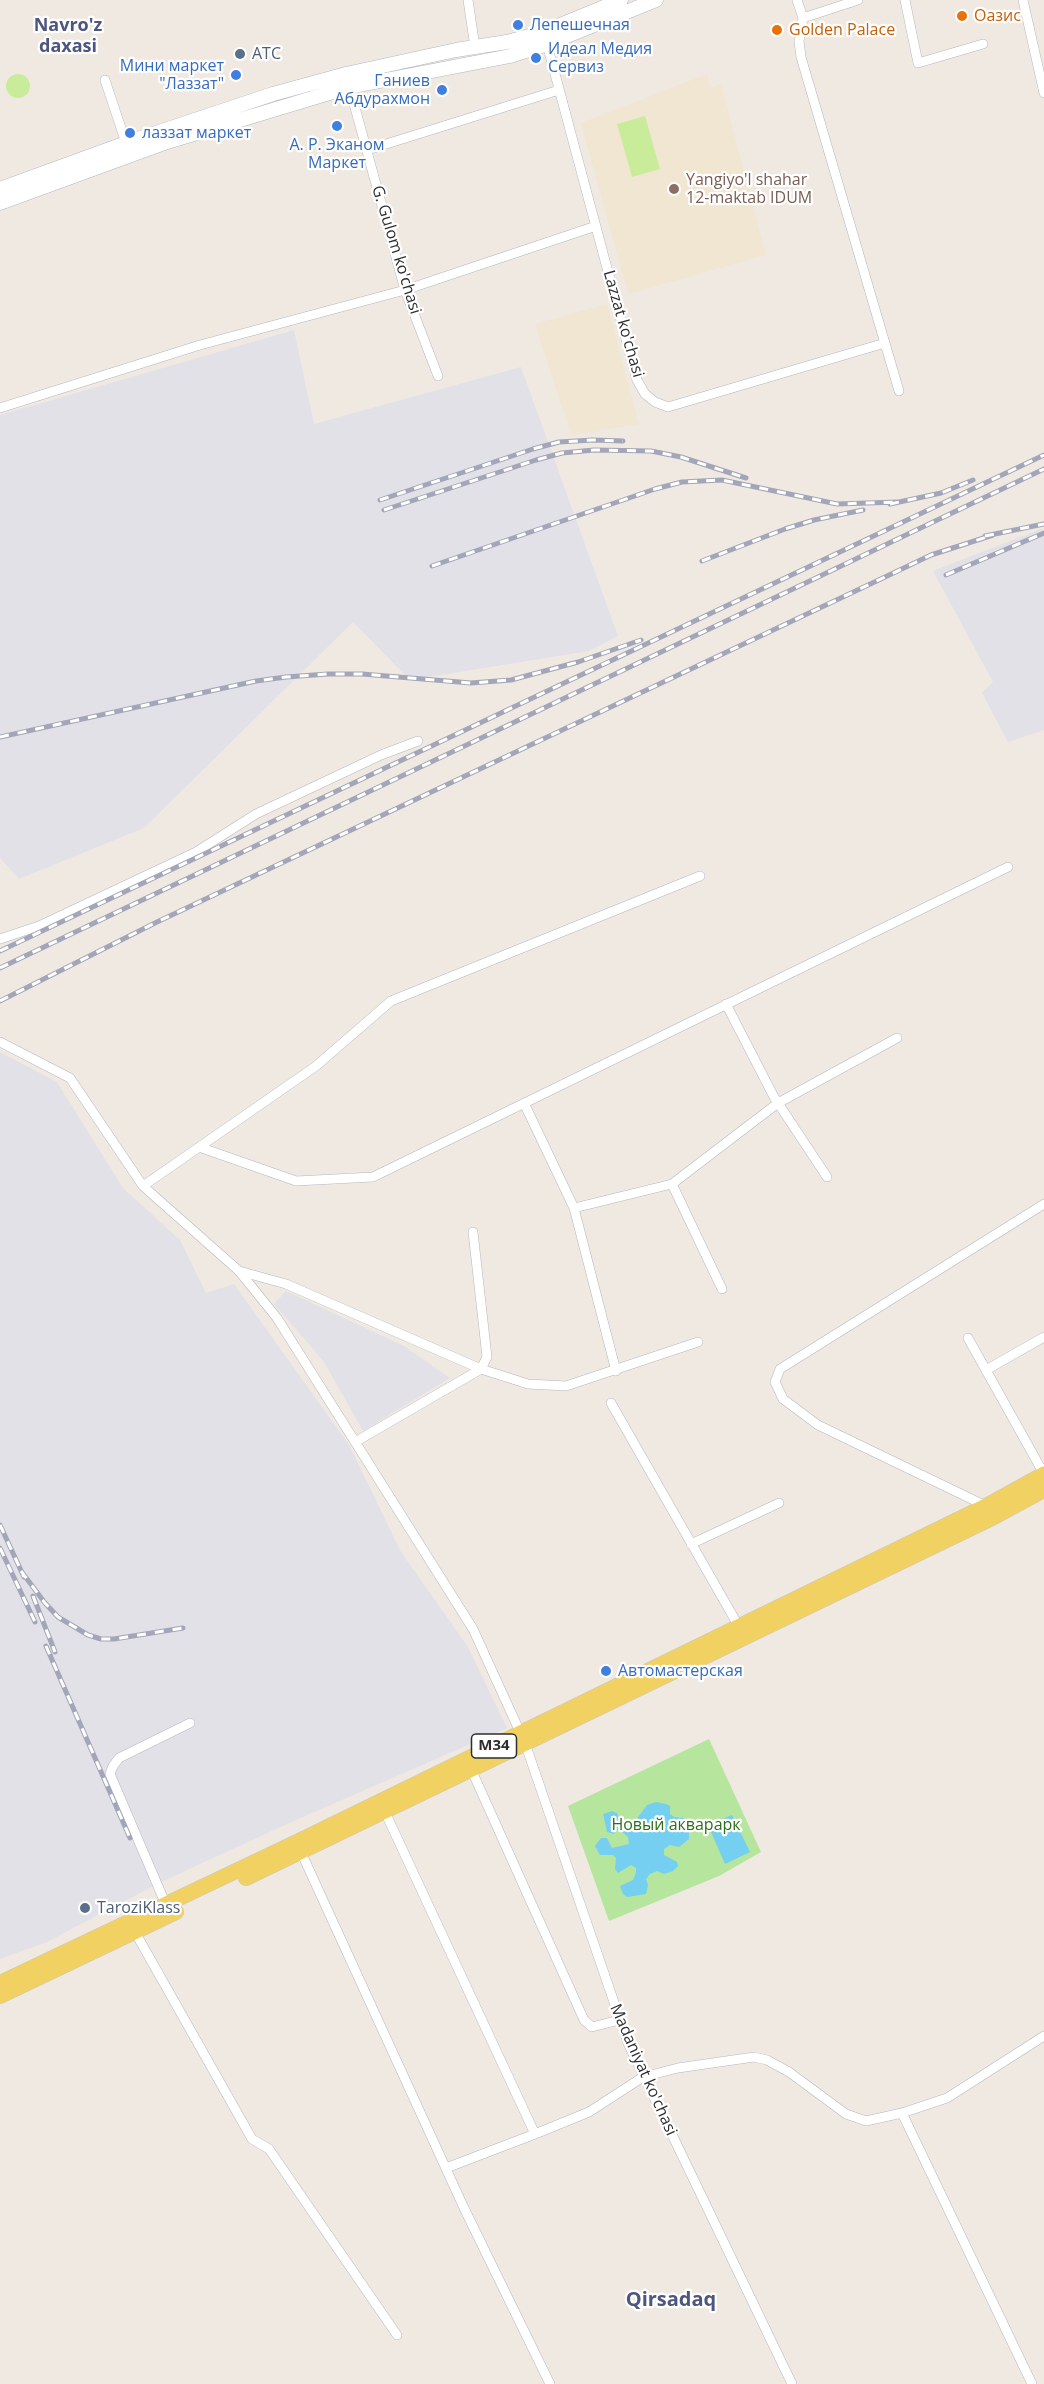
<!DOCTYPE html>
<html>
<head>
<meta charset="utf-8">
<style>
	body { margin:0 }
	canvas { display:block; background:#efe9e1 }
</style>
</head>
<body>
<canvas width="1044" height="2384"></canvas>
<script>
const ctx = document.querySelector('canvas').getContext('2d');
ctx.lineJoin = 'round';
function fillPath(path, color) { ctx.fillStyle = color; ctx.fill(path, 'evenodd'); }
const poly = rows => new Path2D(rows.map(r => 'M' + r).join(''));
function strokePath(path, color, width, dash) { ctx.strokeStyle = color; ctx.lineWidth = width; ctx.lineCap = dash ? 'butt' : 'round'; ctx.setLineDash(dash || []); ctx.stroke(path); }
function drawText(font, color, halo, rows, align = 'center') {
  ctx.font = font + ' "Open Sans",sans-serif'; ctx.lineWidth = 4.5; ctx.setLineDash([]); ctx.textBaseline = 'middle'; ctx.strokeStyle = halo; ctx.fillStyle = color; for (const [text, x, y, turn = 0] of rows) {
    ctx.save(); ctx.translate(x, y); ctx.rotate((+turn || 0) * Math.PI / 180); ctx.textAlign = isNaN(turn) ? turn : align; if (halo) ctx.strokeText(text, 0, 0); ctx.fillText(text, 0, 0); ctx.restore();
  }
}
fillPath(poly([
	[294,330,314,424,521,367,618,636,589,651,410,680,353,622,144,828,19,879,0,858,0,415],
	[1041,529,1044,533,1044,730,1008,742,982,693,993,682,933,571],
	[0,1052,57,1082,123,1188,180,1240,206,1293,234,1284,349,1445,401,1552,468,1647,507,1728,287,1824,159,1883,47,1942,0,1959],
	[286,1291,404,1346,450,1378,363,1431,324,1362,274,1304]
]), '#e3e1e8');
fillPath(poly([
	[707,74,711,88,721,84,766,255,628,294,581,123],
	[607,304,639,424,571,435,535,324]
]), '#f0e6d1');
fillPath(poly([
	[709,1739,761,1852,719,1876,609,1921,568,1806]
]), '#b6e59e');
fillPath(poly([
	'6 86a12 12 0 1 1 24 0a12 12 0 1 1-24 0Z',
	[645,116,660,169,632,177,617,124]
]), '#c9ec9a');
fillPath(poly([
	[656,1802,666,1804,670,1806,670,1814,674,1817,684,1818,689,1823,689,1839,679,1847,670,1845,664,1849,664,1855,677,1862,678,1866,673,1871,664,1874,657,1871,650,1874,646,1879,648,1885,646,1894,627,1897,623,1894,620,1886,633,1880,636,1873,636,1868,631,1865,618,1873,615,1869,616,1858,613,1855,600,1855,595,1846,601,1838,607,1838,612,1848,629,1844,628,1837,620,1830,616,1830,614,1834,607,1832,603,1814,612,1811,617,1813,621,1824,631,1819,636,1820,647,1805],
	[732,1815,750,1852,725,1864,708,1825]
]), '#75cff0');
const street = poly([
	[468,0,475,47],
	[797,0,803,18,799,41,801,57,899,391],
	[905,0,918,63,983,44],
	[1023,0,1044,93],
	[803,18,858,0],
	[547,44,637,380,645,394,655,402,668,407,885,343],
	[105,80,126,143],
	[348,82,405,290,438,376],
	[367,150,559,90],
	[0,408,200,345,405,290,596,226],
	[0,939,39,926,196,852,256,814,381,755,418,741],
	[726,1004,774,1097,827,1177],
	[0,1042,70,1078,143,1186,239,1271,277,1318,473,1629,525,1743,628,2043,792,2384],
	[524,1103,574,1208,616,1371],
	[199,1147,296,1181,373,1177,1008,867],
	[672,1184,722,1289],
	[143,1186,316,1066,391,1001,700,876],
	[574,1208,672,1184,778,1103,897,1038],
	[239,1271,286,1284,481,1369,528,1384,566,1386,698,1342],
	[968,1338,1044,1474],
	[986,1370,1044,1337],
	[611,1403,738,1625],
	[355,1442,481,1369,487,1357,473,1232],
	[986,1506,818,1425,783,1399,775,1382,780,1369,1044,1204],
	[691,1544,779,1503],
	[471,1769,584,2020,592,2027,619,2020],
	[385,1812,535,2134,589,2112,643,2077,678,2068,754,2057,767,2060,789,2072,846,2114,866,2121,902,2113,947,2098,1044,2036],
	[301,1852,464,2208,550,2384],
	[166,1905,110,1774,113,1766,119,1758,190,1723],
	[135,1932,252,2139,269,2149,397,2335],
	[902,2113,1032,2384],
	[446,2168,535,2134]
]);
const secondary = poly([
	[0,189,126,143,273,94,346,74,456,50,507,42,541,33,621,0],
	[0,203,167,142,349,87,510,56,547,44,656,0]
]);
const primary = poly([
	[246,1878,992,1518,1044,1490],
	[0,1983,297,1842,986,1506,1044,1474],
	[0,1996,176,1912]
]);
strokePath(street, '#b4b7c1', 10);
strokePath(secondary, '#b4b7c1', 15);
strokePath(primary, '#c9c9c9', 16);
strokePath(street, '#fff', 9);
strokePath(secondary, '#fff', 14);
strokePath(primary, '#f2d163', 15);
const rail = poly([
	[380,500,533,449,559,442,593,440,623,441],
	[890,504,941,493,973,480],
	[384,510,536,460,562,453,594,450,651,451,681,457,746,478],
	[985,536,1044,524],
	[702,561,785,529,814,520,863,510],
	[432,566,655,489,682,482,722,480,837,504,898,502],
	[946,575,1044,533],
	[0,737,256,681,286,677,328,674,362,674,471,683,511,680,578,662,641,640],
	[0,951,1044,455],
	[0,968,1044,469],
	[0,1001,157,922,885,577,931,555,993,535],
	[0,1525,24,1577],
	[0,1548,35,1622],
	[21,1571,45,1603,58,1617,88,1635,101,1639,114,1639,183,1628],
	[33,1596,55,1652],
	[46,1646,130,1838]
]);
strokePath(rail, '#a3a6b8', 5);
strokePath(rail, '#fff', 3, [9]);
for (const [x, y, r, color] of [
	[962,16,6,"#e8710a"],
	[518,25,6,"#3f7fe0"],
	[777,30,6,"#e8710a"],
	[240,54,6,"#5c6f8a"],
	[536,58,6,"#3f7fe0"],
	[236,75,6,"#3f7fe0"],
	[442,90,6,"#3f7fe0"],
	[337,126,6,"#3f7fe0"],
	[130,133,6,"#3f7fe0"],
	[674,189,6,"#8d6e63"],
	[606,1671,6,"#3f7fe0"],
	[85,1908,6,"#5c6f8a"]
]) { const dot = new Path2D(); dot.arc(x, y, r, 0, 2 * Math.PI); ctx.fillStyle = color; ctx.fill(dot); strokePath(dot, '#fff', 2); }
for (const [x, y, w] of [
	[494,1746,45]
]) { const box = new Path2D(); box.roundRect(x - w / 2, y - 12, w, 24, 4.5); ctx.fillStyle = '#fff'; ctx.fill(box); strokePath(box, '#2e2e2e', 1.5); }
drawText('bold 15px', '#2e2e2e', null, [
	["M34",494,1746]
]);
drawText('16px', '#c56008', '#fff', [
	["Оазис",974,16],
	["Golden Palace",789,30]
], 'left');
drawText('16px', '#366cbe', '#fff', [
	["Лепешечная",530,25],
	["Идеал Медия",548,49],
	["Сервиз",548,67],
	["Мини маркет",224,66,"right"],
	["\"Лаззат\"",224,84,"right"],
	["Ганиев",430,81,"right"],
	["Абдурахмон",430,99,"right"],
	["лаззат маркет",142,133],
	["А. Р. Эканом",337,145,"center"],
	["Маркет",337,163,"center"],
	["Автомастерская",618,1671]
], 'left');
drawText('16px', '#4e5e75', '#fff', [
	["АТС",252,54],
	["TaroziKlass",97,1908]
], 'left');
drawText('16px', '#785e54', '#fff', [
	["Yangiyo'l shahar",686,180],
	["12-maktab IDUM",686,198]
], 'left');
drawText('16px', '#2e2e2e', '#fff', [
	["G. Gulom ko'chasi",396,250,73],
	["Lazzat ko'chasi",623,324,74],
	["Madaniyat ko'chasi",643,2070,66]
]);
drawText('16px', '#2c6e1b', '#fff', [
	["Новый акварарк",676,1825]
]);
drawText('bold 18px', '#4d5680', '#fff', [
	["Navro'z",68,26],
	["daxasi",68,47]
]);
drawText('bold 20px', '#4d5680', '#fff', [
	["Qirsadaq",671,2300]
]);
</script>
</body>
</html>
